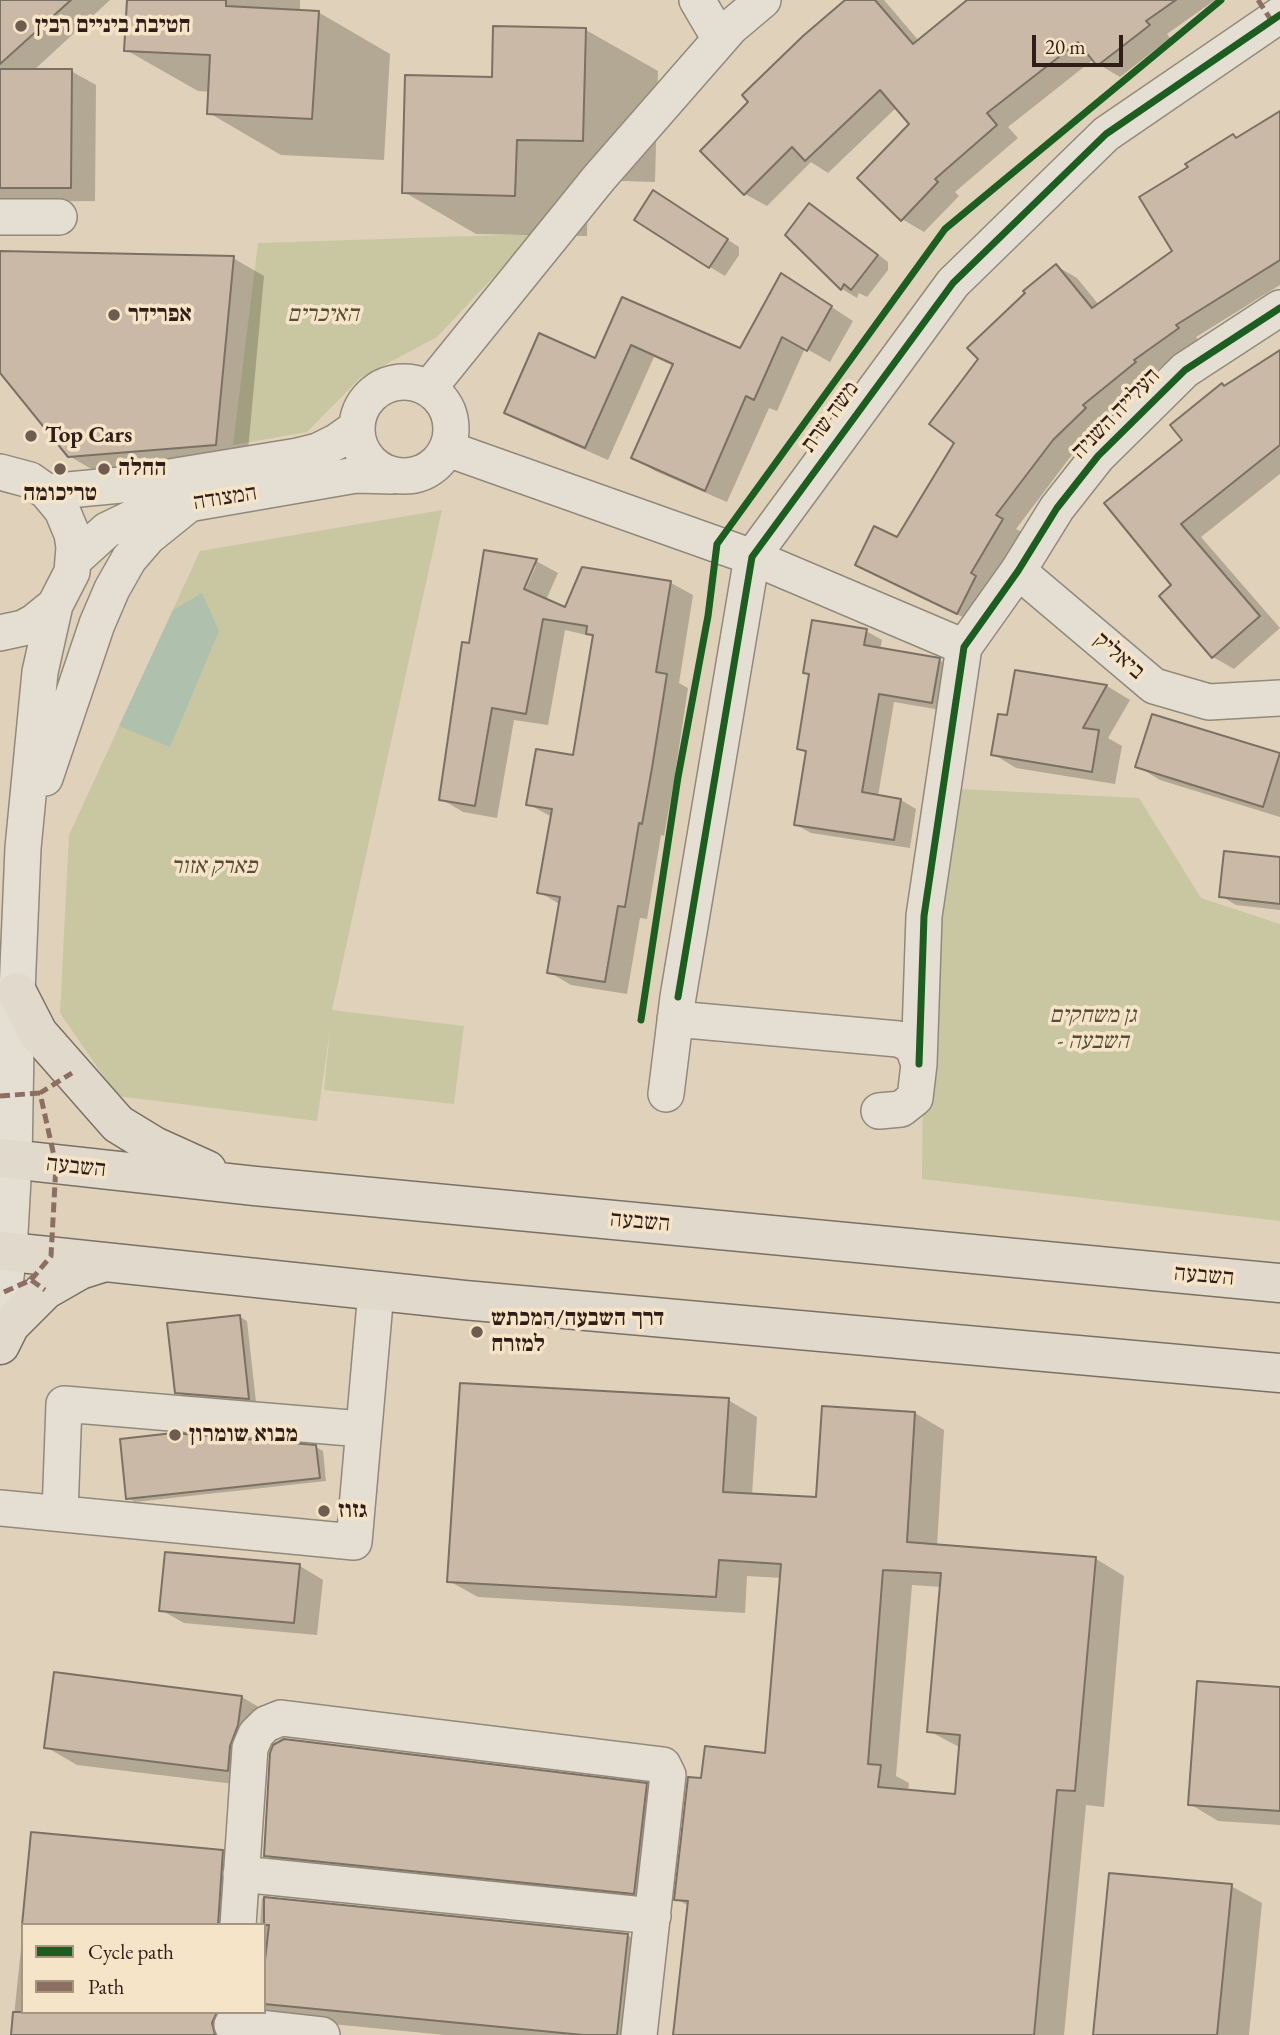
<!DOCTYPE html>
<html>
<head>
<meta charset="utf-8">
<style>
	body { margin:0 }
	#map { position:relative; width:1280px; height:2035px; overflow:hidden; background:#e0d2ba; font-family:"EB Garamond",serif }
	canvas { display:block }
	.legend { position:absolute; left:21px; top:1923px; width:245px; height:91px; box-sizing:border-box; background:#f5e4c8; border:2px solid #a59581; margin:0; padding:9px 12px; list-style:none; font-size:21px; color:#2e1e17 }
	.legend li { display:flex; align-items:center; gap:14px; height:35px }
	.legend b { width:35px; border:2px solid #a59581 }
	.scale { position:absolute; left:1032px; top:35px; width:91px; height:32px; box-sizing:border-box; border:4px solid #2e1e17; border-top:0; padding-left:9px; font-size:21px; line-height:24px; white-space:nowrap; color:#2e1e17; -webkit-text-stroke:5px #f5e4c8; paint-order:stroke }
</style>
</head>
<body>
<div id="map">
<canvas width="1280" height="2035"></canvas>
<ul class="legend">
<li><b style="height:9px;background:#1b5e20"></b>Cycle path</li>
<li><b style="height:9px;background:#8d6e63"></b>Path</li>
</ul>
<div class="scale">20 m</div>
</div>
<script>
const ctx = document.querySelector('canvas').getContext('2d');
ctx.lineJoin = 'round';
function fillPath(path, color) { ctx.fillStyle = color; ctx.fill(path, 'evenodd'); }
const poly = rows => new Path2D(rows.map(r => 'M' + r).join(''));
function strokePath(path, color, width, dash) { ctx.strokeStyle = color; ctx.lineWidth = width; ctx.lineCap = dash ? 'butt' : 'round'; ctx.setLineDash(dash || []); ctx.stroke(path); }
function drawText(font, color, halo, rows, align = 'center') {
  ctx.font = font + ' "EB Garamond","Frank Ruhl Libre",serif'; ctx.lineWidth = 7; ctx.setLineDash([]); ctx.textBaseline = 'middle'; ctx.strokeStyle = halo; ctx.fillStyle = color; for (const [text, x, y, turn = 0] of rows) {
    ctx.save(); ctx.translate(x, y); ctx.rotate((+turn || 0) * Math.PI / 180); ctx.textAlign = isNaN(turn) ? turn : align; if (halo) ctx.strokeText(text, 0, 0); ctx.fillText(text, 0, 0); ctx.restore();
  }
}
fillPath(poly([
	[534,234,437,337,360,378,307,432,233,445,258,243],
	[442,510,332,1010,464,1026,454,1104,324,1090,330,1030,317,1121,117,1096,60,1013,69,835,200,551],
	[941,788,1139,798,1201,898,1280,924,1280,1221,922,1179,924,945]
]), '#c8c7a1');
fillPath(poly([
	[202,593,219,631,170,747,119,726,173,610]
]), '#afc0ac');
fillPath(poly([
	[0,0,110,0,33,71,71,71,96,85,95,201,0,202],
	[128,0,300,0,300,12,318,12,390,54,384,160,281,155,209,113,210,92,198,91,126,50],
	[847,0,884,0,919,41,970,0,1215,0,1167,34,1170,38,1120,77,1098,64,1094,59,1008,127,1018,138,955,192,959,196,924,232,902,219,912,124,897,107,828,173,811,162,767,206,745,194],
	[586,30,658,71,655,182,588,180,587,236,476,234,404,192,494,79],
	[1280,113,1280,285,1196,337,1199,341,1154,372,1156,374,1103,418,1106,421,1074,452,1016,529,1023,533,979,625,878,576,1056,266,1077,278,1099,305,1175,251,1190,168,1233,136,1238,139],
	[669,202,739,247,739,255,725,276,710,267],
	[810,205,825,214,888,262,888,270,867,297,859,293,857,298,842,289,787,235],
	[0,253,233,258,264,276,247,462,100,474,69,456,0,371],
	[804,289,853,321,830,362,805,348,777,411,769,408,727,502,655,471,633,458,674,366,654,357,608,460,528,425,506,412,596,360,623,299,740,350],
	[1280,352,1280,474,1201,537,1280,628,1234,669,1213,657,1173,586,1185,440,1226,387],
	[485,552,536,561,558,573,546,600,565,609,583,569,671,583,693,595,679,683,688,688,674,781,664,836,661,835,647,919,640,918,627,994,571,985,549,972,561,905,539,892,552,817,528,804,537,751,574,757,595,637,565,630,548,725,514,720,497,818,463,812,441,799,464,644,470,645],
	[532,566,536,566,522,597,519,596],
	[866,631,882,640,880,650,939,660,954,669,947,711,894,702,878,796,901,800,916,809,910,848,811,833,795,824,807,753,799,749],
	[1016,672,1107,686,1130,700,1108,738,1122,746,1115,784,1016,768,993,754,1008,717],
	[1153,716,1280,755,1280,817,1160,780,1137,766],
	[1280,859,1280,910,1236,905,1221,896],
	[240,1317,247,1321,256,1402,184,1396,176,1392],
	[728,1400,757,1417,752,1495,818,1499,823,1408,915,1413,944,1430,937,1546,1096,1559,1124,1576,1104,1807,1086,1805,1064,2035,674,2035,689,1906,676,1899,703,1780,767,1755,782,1578,747,1576,745,1613,478,1597,449,1581],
	[912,1585,941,1587,929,1731,961,1748,956,1796,908,1791,909,1783,896,1776],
	[316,1447,323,1451,326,1481,135,1502,128,1498],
	[300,1566,323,1580,317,1635,184,1623,161,1610],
	[1280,1689,1280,1825,1218,1821,1190,1804],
	[242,1697,272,1715,259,1787,77,1765,46,1747],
	[646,1785,677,1803,665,1910,295,1873,265,1855],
	[222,1852,253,1870,249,1925,23,1925],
	[1231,1886,1262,1903,1249,2035,1095,2035],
	[262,1898,627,1935,658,1953,649,2035,445,2035,249,2016,245,2035,12,2035,23,1930,23,2012,264,2012,264,1925,260,1925]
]), '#0003');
const building = poly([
	[0,0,71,0,0,64,0,0],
	[127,0,226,0,226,6,319,11,312,119,207,114,210,55,124,51,127,0],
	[845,0,875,0,913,44,967,0,1176,0,1146,21,1150,25,1097,66,1078,42,987,113,997,125,935,179,938,182,901,221,857,178,909,124,880,90,805,161,792,147,744,195,700,151,748,102,742,95,803,36,845,0],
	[493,26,586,28,583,141,517,140,515,196,402,193,405,75,492,77,493,26],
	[0,69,72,69,71,188,0,188,0,69],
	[1280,111,1280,260,1176,325,1179,328,1134,360,1136,362,1083,405,1086,408,1053,440,996,515,1003,519,971,573,976,576,957,614,855,565,874,526,897,537,954,443,929,424,978,359,967,348,1025,293,1023,291,1056,264,1092,308,1172,251,1139,197,1188,167,1185,164,1233,134,1236,138,1280,111],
	[653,190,728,239,709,268,634,220,653,190],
	[809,203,878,255,851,290,844,284,841,290,785,235,809,203],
	[0,251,234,256,216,445,68,457,0,373,0,251],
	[781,273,832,306,807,351,782,337,754,400,746,396,705,491,631,458,673,364,631,345,585,448,504,413,539,333,595,358,622,297,740,348,781,273],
	[1280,350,1280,445,1181,524,1260,616,1212,658,1159,596,1171,585,1104,503,1182,440,1170,425,1222,383,1224,386,1280,350],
	[484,550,537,559,524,589,565,607,582,567,671,581,656,672,667,674,652,768,642,824,639,823,625,907,618,906,605,982,547,973,560,897,537,893,552,809,526,805,536,749,573,755,593,635,586,634,587,626,543,619,526,714,492,708,475,806,439,800,462,642,469,643,484,550],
	[812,620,867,629,864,645,940,658,932,703,879,694,862,792,901,799,894,840,794,825,806,751,797,749,809,674,803,673,812,620],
	[1015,670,1107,685,1083,728,1099,730,1092,772,991,755,998,714,1007,715,1015,670],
	[1152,714,1280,753,1263,807,1135,767,1152,714],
	[1224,851,1280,857,1280,904,1219,897,1224,851],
	[240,1315,249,1399,175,1393,167,1323,240,1315],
	[460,1383,729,1398,723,1492,816,1497,822,1406,915,1412,907,1542,1096,1557,1075,1791,1057,1790,1034,2035,673,2035,688,1901,674,1900,688,1777,701,1778,705,1746,765,1753,781,1564,719,1560,716,1597,447,1582,460,1383],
	[883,1570,941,1573,927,1732,960,1735,955,1794,878,1787,881,1765,868,1764,883,1570],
	[173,1433,316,1445,320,1478,126,1499,120,1439,173,1433],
	[165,1552,300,1564,294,1623,159,1611,165,1552],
	[54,1672,242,1696,238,1725,230,1746,228,1771,44,1748,54,1672],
	[1197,1681,1280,1687,1280,1811,1188,1805,1197,1681],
	[284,1739,647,1783,634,1894,264,1856,270,1753,273,1745,284,1739],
	[31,1832,223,1850,218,1925,22,1925,31,1832],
	[1109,1873,1232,1884,1217,2035,1093,2035,1109,1873],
	[264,1897,628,1934,617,2035,583,2035,264,2004,264,1969,269,1925,264,1925,264,1897],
	[13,2012,217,2012,212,2023,215,2035,11,2035,13,2012]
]);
fillPath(building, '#c9b9a6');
strokePath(building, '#7a7164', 2);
const minor = poly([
	[697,0,720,39],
	[0,217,59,217],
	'357 429a47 47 0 1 1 94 0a47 47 0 1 1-94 0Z',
	[429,388,599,178,731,27,763,0],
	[448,449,752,557,964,647],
	[0,472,30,480,47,492,62,510,72,534,74,547,72,572,55,605,34,622,23,628,0,633],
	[47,492,121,485,298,456,318,451,336,442,356,428],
	[74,560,107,530,134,517,159,509,356,475,392,476],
	[1018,571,1154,686,1209,702,1280,698],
	[45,778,97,624,112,589,129,559,148,537,189,504],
	[675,1019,898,1039,912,1045,919,1064,915,1098,901,1109,879,1111],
	[919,1064,924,916,964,647,1018,571,1057,508,1098,456,1185,370,1280,308],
	[666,1094,678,997,752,557,953,283,1106,134,1280,15],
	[0,1326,9,1252,14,1160,17,992,23,848,40,672,55,605],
	[0,1508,354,1542,376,1291],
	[60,1513,64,1404,362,1429],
	[241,1874,653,1916],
	[238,1925,250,1748,256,1734,266,1724,281,1718,663,1765,668,1775,639,2035],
	[232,2025,322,2035]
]);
const highway = poly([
	[17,992,38,1033,118,1124,154,1146,207,1170],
	[0,1158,255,1186,1280,1283],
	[0,1251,464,1300,1280,1373],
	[0,1345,10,1325,45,1290,80,1270,102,1263]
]);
strokePath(minor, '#92897b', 38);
strokePath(highway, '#7a7164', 41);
strokePath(minor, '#e5ded3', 35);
strokePath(highway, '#e1d9cb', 38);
strokePath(poly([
	[1258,0,1271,20],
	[0,1096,40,1093],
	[31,1280,51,1256,56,1165,40,1093,72,1073],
	[4,1292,31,1280,45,1290]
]), '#8d6e63', 5, [10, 5]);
strokePath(poly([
	[678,997,752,557,953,283,1106,134,1280,15],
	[641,1020,678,777,708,616,717,544,945,229,1221,0],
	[919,1064,924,916,964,647,1018,571,1057,508,1098,456,1185,370,1280,308]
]), '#1b5e20', 7);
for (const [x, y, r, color] of [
	[21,26,7,"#6c5d50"],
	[114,315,7,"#6c5d50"],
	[31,436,7,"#6c5d50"],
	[60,469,7,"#6c5d50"],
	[104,469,7,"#6c5d50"],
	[477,1332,7,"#6c5d50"],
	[175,1435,7,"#6c5d50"],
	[324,1511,7,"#6c5d50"]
]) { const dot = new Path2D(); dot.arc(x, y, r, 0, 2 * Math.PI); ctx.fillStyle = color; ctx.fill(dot); strokePath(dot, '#f5e4c8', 2.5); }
drawText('bold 23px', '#2e1e17', '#f5e4c8', [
	["חטיבת ביניים רבין",35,26],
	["אפרידר",128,315],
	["Top Cars",45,436],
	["החלה",118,469],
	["טריכומה",60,494,"center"],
	["דרך השבעה/המכתש",491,1319],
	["למזרח",491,1345],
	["מבוא שומרון",189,1435],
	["גזוז",338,1511]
], 'left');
drawText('italic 23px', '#564e3a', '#f5e4c8', [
	["האיכרים",323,315],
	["פארק אזור",214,867],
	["גן משחקים",1093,1016],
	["- השבעה",1093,1042]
]);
drawText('23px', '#2e1e17', '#f5e4c8', [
	["העלייה השניה",1116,414,-46],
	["משה שרת",830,417,-54],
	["המצודה",225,498,-9],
	["ביאליק",1119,656,41],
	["השבעה",76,1167,6],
	["השבעה",640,1222,5],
	["השבעה",1204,1276,5]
]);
</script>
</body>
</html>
